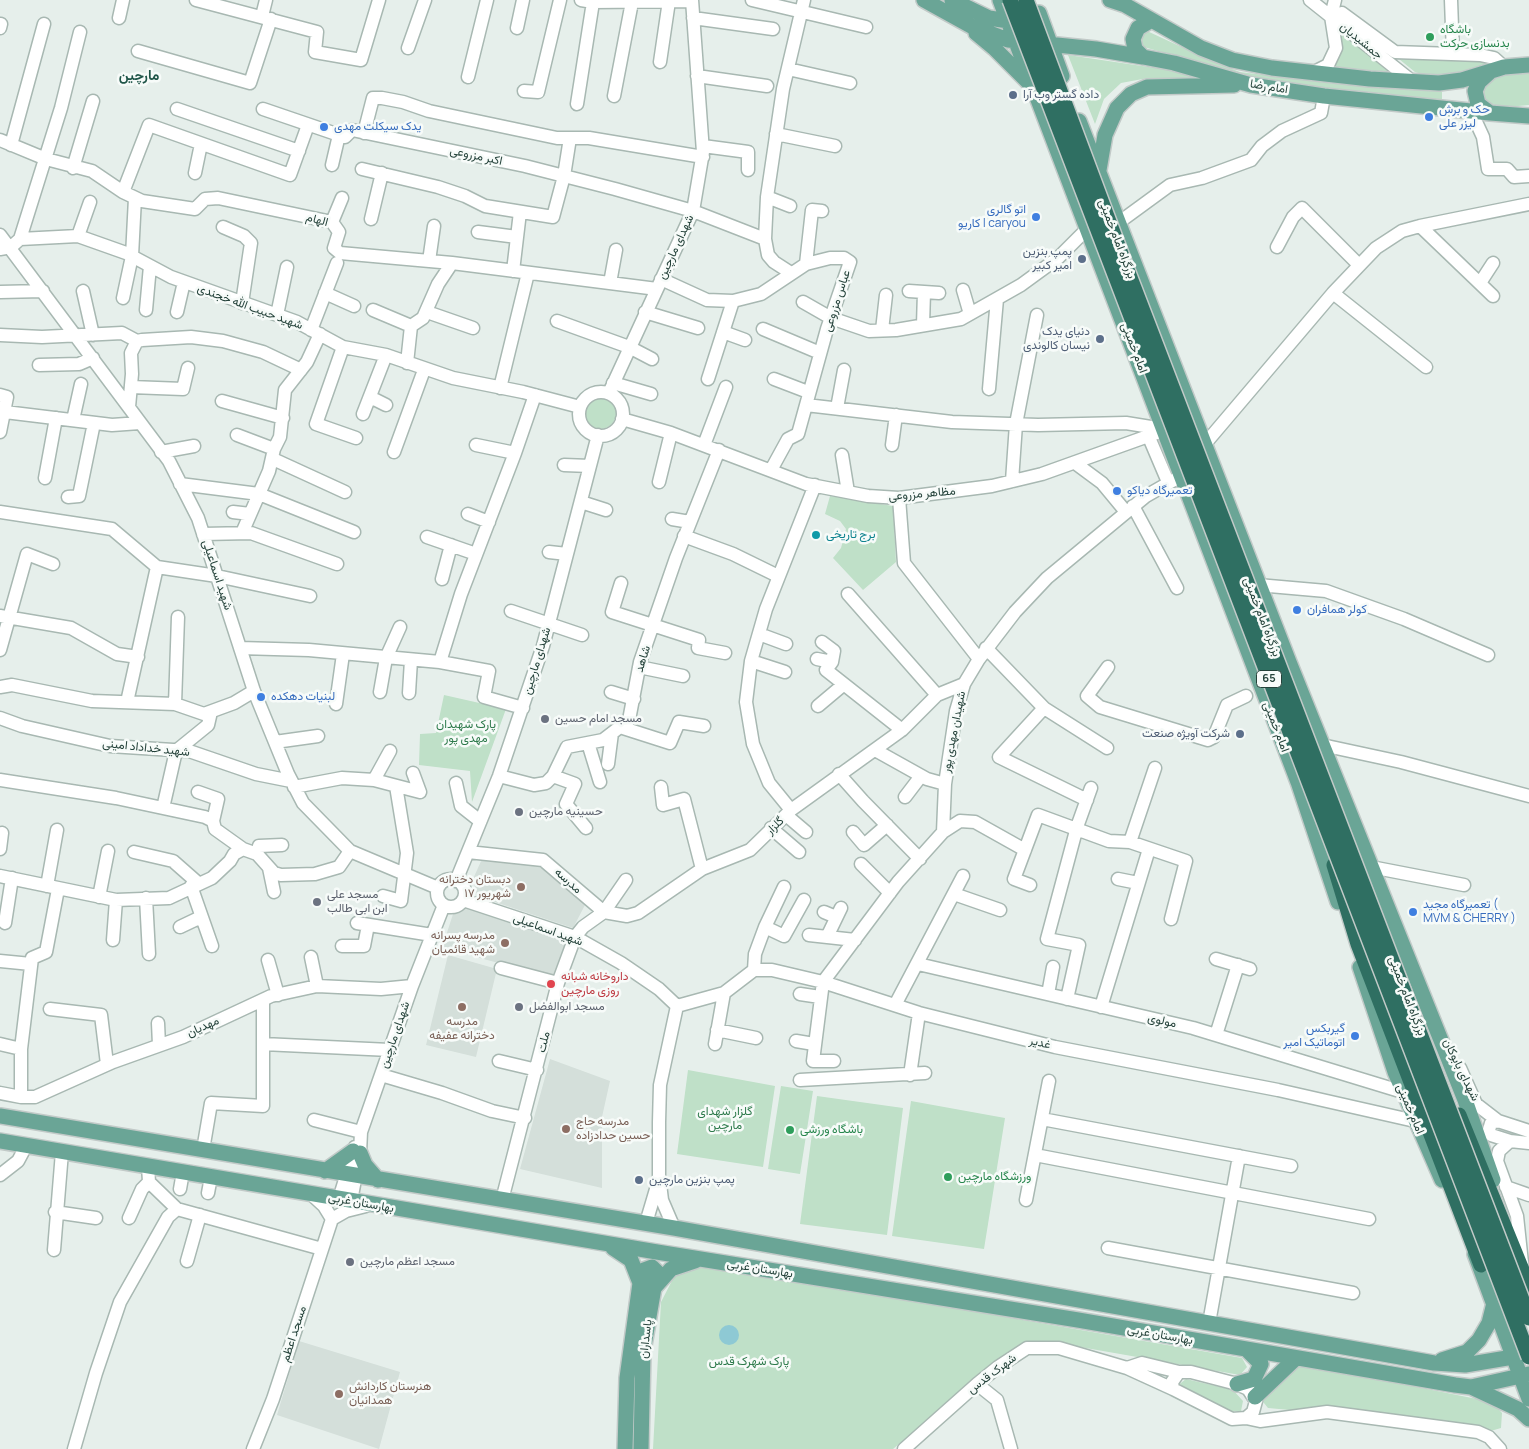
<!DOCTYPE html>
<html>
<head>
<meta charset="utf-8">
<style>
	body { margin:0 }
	canvas { display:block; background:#e6efeb }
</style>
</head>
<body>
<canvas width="1529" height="1449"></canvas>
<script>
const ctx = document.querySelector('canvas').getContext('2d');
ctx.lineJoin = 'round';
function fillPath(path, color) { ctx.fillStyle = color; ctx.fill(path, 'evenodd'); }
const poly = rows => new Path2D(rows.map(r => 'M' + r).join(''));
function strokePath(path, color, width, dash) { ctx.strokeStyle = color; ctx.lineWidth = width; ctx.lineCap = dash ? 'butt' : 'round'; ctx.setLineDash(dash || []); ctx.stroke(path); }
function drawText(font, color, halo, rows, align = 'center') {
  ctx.font = font + ' Manrope,Vazirmatn,sans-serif'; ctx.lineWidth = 5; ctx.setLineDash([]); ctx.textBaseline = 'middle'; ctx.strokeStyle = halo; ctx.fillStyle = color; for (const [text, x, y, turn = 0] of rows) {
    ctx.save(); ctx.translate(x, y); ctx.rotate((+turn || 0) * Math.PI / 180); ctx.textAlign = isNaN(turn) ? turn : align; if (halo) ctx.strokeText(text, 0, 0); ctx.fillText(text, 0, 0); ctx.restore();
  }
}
fillPath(poly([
	[482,859,543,865,585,905,573,928,477,896,473,879],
	[464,904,569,939,555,978,442,948,454,911],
	[448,955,497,969,476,1057,426,1045],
	[550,1059,610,1081,602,1117,602,1188,520,1169],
	[299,1341,400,1372,379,1449,277,1415]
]), '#d4dfda');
fillPath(poly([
	[1338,29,1394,73,1333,70,1341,49],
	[1147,31,1214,62,1240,72,1336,84,1435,89,1442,92,1442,99,1435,102,1266,82,1144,47,1139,42,1141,34],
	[1068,55,1189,73,1229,82,1148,78,1121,83,1104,99,1095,124],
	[1394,55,1473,61,1489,63,1456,74,1428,76,1415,72],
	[1529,71,1529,105,1507,107,1485,103,1482,97,1483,89,1492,80,1505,75],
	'584 413a16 16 0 1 1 32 0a16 16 0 1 1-32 0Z',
	[830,496,893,506,896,562,863,590,833,558,841,548,846,529,840,521,825,514],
	[444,695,506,709,472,802,470,771,419,765,420,734,436,733],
	[688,1070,775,1086,763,1167,677,1154],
	[781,1086,813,1091,800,1174,768,1169],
	[817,1096,903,1108,887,1235,800,1224],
	[911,1101,1005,1118,984,1249,892,1236],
	[700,1264,1242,1358,1247,1367,1240,1375,1063,1344,1028,1341,976,1378,893,1449,653,1449,661,1302,676,1273],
	[1297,1363,1492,1402,1502,1413,1501,1428,1487,1432,1327,1408,1290,1410,1268,1408,1260,1398],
	[1186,1379,1233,1390,1243,1401,1241,1411,1230,1411,1177,1386]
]), '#bfe0c8');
fillPath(poly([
	'719 1335a10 10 0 1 1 20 0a10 10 0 1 1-20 0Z'
]), '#8ec9d4');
const minor = poly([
	[196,0,317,32,315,52,361,60,379,0],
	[581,0,593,2,692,1],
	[752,0,866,27],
	[1310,0,1413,82],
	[1451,0,1453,54],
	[1342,13,1395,52,1480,55,1494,58,1504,67],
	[262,16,266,0],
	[119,18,123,0],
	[693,18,773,29],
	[0,28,1,24],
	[517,28,523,0],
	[408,48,425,0],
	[138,51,250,83,271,19],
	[660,62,669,1],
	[788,69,850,83],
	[1314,72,1328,65,1336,48,1331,16,1335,0],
	[697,76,767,86],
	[468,77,487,0],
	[524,91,538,92,560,0],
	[614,96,632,2],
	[577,104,593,2],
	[177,109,299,151],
	[263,109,345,137,352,130,525,166,615,189,693,211,765,239],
	[1466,110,1477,124,1483,137,1488,169,1507,169,1514,177,1529,176],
	[364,133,373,98,382,98,403,102,429,111,557,138,589,138,703,157],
	[776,134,835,146],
	[0,140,46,159,92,171,123,192,142,201,195,209,205,199,218,198,332,222,339,232,334,248,340,253,452,263,657,289],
	[11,145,44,24],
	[703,146,748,152,748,170],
	[332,165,339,135],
	[73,168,93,101],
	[362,169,438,187,465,196,485,206,553,217,564,176,570,138],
	[195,173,201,144],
	[123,192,149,125,290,175,308,125],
	[767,197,790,206],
	[371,219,382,173],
	[332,222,342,198],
	[1118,223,1170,185,1202,178,1251,160,1262,146,1282,131,1321,113,1324,96],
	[1420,226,1493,296],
	[223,227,244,236,251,243,242,303],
	[478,232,517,237],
	[0,235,169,461,198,518,254,691,288,774,303,803,350,851,438,888],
	[78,236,90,202],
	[20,239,61,108,80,32],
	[1277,247,1293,217,1302,208,1359,265],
	[0,249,11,247,20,239,78,236,126,253,171,277,297,322,343,347,386,355,453,378,523,392,580,407],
	[429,261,434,226],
	[806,264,812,210,822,211],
	[513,271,520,212],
	[791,273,774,262,768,255,765,239,767,197,783,89,804,0],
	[661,279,707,300,733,301,761,294,806,264,830,258,844,258,850,262,827,329,798,434,788,439,771,470],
	[610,283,616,250],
	[1480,283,1493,263],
	[963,290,970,314],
	[83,291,93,335],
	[909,291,939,293],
	[0,292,43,291],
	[325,293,354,306],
	[1333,293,1426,367],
	[123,298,132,256,135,198],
	[803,302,831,318,869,331,896,330,961,319,1021,285,1058,258,1088,228],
	[146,310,150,266],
	[373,310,411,326],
	[177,312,184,282],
	[427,312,473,328],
	[645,312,698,328],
	[277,315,287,267],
	[557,321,629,347,652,359],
	[923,325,924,292],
	[763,329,820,353],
	[311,330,337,263],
	[882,330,886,295],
	[723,332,745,340],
	[0,335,42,337,122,333,137,341],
	[343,347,316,424,356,438],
	[407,363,411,326,423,318,438,284,452,263],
	[39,365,79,364,93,358],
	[708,379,733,301],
	[774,379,808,392],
	[613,383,651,394],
	[131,387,183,389,188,368],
	[500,388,528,273],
	[989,389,997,299],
	'579 414a22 22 0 1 1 44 0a22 22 0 1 1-44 0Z',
	[609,393,693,211,703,152,692,0],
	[0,395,7,397,0,432],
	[370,397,386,405],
	[222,401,283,418],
	[806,405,952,422,1038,425,1126,423,1163,429],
	[129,407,132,374,131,353,137,341,142,340,191,337,223,341,263,352,301,370],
	[837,408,844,370],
	[5,412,112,425,140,423],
	[363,414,386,355],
	[622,419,671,433,806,484,868,496,899,498,992,486,1042,474,1165,430],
	[73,420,81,384],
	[237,435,274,449],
	[1148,435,1168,482],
	[476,445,515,453],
	[704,445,726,387],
	[892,445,896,415],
	[1204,445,1333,293,1376,248,1402,231,1420,226,1529,204],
	[161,452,194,446],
	[394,452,424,370],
	[842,455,848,492],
	[273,459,345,492],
	[1075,463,1102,483,1126,512],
	[564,465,590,466],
	[45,478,56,418],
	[1012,481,1016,424,1037,315],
	[659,482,671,433],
	[180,484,259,494,354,532],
	[68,497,79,496,94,423],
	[899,498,904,563,979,659],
	[581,502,606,510],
	[1133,506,1177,588],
	[0,512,112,529,157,567],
	[233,512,250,514],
	[468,514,489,522],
	[672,519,690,522],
	[242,533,269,471,274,449,280,437,285,390,307,362,320,334],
	[203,534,251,533,337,564],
	[684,536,733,554,778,576],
	[427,537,476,554],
	[549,552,567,554],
	[157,567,217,576,310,596],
	[442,579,451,545],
	[621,583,612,612,699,640,698,648,725,653],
	[1258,585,1326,591,1404,619,1488,655],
	[848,594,937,695],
	[511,611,582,635],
	[0,616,71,628,117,654,138,657],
	[759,634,786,644],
	[822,642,834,651,832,662,826,670,902,730],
	[240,648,309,650,440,662,489,671,484,697,523,708],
	[986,648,1044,708,1107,748],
	[0,650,27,554,53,564],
	[817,659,832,662],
	[751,661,785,672],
	[440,662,461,594,515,453,535,395],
	[639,667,683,676],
	[1108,667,1087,696,1100,707,1208,740,1214,737,1227,705,1246,696],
	[0,687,12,685,92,701,175,704,204,714,234,703,254,691],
	[380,692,386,658,400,627],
	[611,692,634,699],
	[409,693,411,660],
	[127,702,157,567],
	[175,704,178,617],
	[336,704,343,654],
	[818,706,843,685],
	[1044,708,999,757,1087,800],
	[0,718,22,726,110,746,189,751,256,774,291,781],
	[620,727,670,743,679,722,704,726],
	[275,742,318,736],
	[588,743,600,782],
	[1322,745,1401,762,1529,796],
	[875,750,927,779,945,784],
	[608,764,612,733],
	[839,774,863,801,920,859],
	[499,776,534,785,546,783,553,776,567,747,603,740,629,720,640,662,676,558,719,450],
	[553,776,575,784,566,804,586,828],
	[0,780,116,798,205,817,213,821,215,829,243,849],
	[374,780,390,751],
	[456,783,461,806,480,821],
	[294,787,342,778,374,780,420,792,413,773],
	[661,787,663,805,684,799,702,869],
	[198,792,218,799,213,821],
	[905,797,921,776],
	[163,808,176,751,208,725,211,712],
	[791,810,769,783,753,744,746,702,751,661,766,609,815,485],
	[786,815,806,832],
	[771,828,799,852],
	[853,832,864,845,887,825],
	[943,832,960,821,975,822,1025,850],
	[1130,842,1155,768],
	[0,849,2,833],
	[134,852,173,861,198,883],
	[468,852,543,860,604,912,626,880],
	[257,854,259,846,282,845],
	[861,864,890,893],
	[1371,867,1464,885],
	[269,868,274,892],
	[0,876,116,900,169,898,212,878,230,861,234,854,243,849,257,854,274,873,281,875,315,874,339,867,350,851],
	[1118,879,1138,883],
	'437 893a14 14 0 1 1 28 0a14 14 0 1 1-28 0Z',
	[456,881,499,776,543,646,598,435],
	[1030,885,1014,879,1038,815,1109,841,1130,842,1186,861,1171,919],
	[47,886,57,830],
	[191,886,212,946],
	[954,894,1000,910],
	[383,896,401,901,407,853,396,786],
	[99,897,108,851],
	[146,898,149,954],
	[463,900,575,937,621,963,659,989,677,1006],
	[824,912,836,917],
	[5,923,12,878],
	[357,923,432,935],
	[180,927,201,917],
	[765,927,784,936,804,900],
	[809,935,855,940],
	[827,937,841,908],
	[113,940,116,900],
	[342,946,364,946,368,925],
	[311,957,317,986],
	[1216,959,1250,969],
	[268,960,278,995],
	[0,961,31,964],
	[918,964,1193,1028,1403,1092],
	[501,968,558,983],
	[754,970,755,954,765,927,784,887],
	[800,994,820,997],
	[1048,994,1053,967],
	[1067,999,1079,945,1047,939,1077,827,1091,788],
	[895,1005,963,876],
	[677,1006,724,993,754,970,772,970,823,982,919,1013,1055,1047,1278,1090,1415,1121],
	[1101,1007,1149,849],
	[50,1009,101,1015,107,1064],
	[158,1023,159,1045],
	[717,1030,756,1038],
	[1216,1035,1238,965],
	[796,1041,814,1044],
	[0,1044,21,1049],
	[263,1044,390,1050],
	[715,1044,724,993],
	[499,1061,537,1070],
	[834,1061,813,1061,823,982,898,882,943,832,945,784,956,711,964,684,979,659,1015,612,1047,578,1146,496,1181,476],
	[1460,1068,1476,1104,1498,1121,1529,1131],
	[381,1075,442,1093,492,1111,525,1118],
	[910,1075,919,1013],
	[800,1080,925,1073],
	[0,1093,21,1097,35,1097,113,1062,183,1037,271,996,317,986,381,989,412,986],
	[21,1097,21,1049,32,958,46,952,58,889],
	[1042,1119,1291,1166],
	[314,1120,361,1132],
	[1498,1121,1491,1123,1489,1130,1491,1135,1510,1141],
	[203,1150,211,1103,263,1106,263,1000],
	[1035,1155,1369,1219],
	[148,1166,149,1182,177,1209,322,1249],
	[0,1175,18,1161,26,1146],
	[1506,1187,1529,1195],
	[180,1189,183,1172],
	[208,1193,211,1177],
	[311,1194,324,1206,332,1219],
	[339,1199,355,1147],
	[502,1200,558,983,575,937,583,927,604,912,627,916,638,913,702,869,750,850,791,810,902,730,937,695,964,684],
	[1026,1200,1049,1081],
	[351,1201,360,1153,361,1132,412,986,444,905],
	[55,1212,96,1218],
	[129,1218,142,1189,149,1182],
	[646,1223,657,1186],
	[674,1228,662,1200,659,1176,659,1122,660,1085,677,1006],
	[1108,1248,1353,1293],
	[54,1250,62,1152],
	[187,1261,200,1215],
	[1522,1263,1517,1216,1497,1161,1499,1151,1510,1141,1529,1143],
	[1209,1323,1239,1156],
	[1127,1368,1142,1363,1179,1372],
	[1179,1372,1191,1372,1237,1384,1248,1389,1256,1401,1253,1412,1246,1418,1232,1419,1173,1389,1172,1382,1179,1372],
	[977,1384,997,1400,1011,1449],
	[1246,1418,1260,1421,1327,1412,1478,1432,1489,1437,1500,1449],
	[74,1449,96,1373,120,1302,168,1217,177,1209],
	[253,1449,273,1399,332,1219,346,1211,366,1206],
	[904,1449,977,1384,998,1367,1027,1348,1059,1348,1127,1368,1173,1389]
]);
const major = poly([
	[924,0,971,26,1008,40,1096,49,1143,57,1174,63,1251,85,1324,96,1490,113],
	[952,0,989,18,1015,22],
	[1000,0,1298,782,1338,902],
	[1110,0,1125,5,1201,48,1232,60,1272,68,1370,79,1439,83,1462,80,1504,67,1529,65],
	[1039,13,1062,76],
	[976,33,994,48,1030,84],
	[1143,57,1135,49,1133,39,1138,28,1150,21],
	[1490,72,1479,82,1475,91,1478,104,1490,113,1529,116],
	[1079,121,1289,662,1465,1100,1493,1180],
	[1099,170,1105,135,1117,108,1131,94,1147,87,1234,85],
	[1360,967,1395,1072,1442,1180],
	[0,1116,674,1228,1434,1363,1465,1365,1513,1357,1529,1352],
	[0,1141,657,1252,1078,1320,1455,1385,1471,1387,1529,1374],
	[360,1153,365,1165,378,1180],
	[325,1171,353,1151],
	[613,1248,631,1260,640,1283,627,1378,625,1449],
	[1475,1254,1529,1399],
	[640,1283,644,1270,652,1267,657,1272,654,1288],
	[1442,1360,1467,1352,1479,1340,1489,1323,1494,1303],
	[1237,1384,1254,1379,1261,1364,1248,1351],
	[1471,1387,1518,1409,1529,1419],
	[1255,1397,1295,1359],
	[641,1449,643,1351,654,1288,671,1269,695,1261]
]);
const highway = poly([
	[1334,865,1358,944,1481,1265],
	[1459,1115,1529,1287]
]);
strokePath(minor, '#a8b8b2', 15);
strokePath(major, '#c2cac8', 18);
strokePath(highway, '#c2cac8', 18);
strokePath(minor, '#fff', 12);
strokePath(major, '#6aa596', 15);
strokePath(highway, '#2f6f62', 15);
const highwayBridge = poly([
	[1010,0,1529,1357],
	[1026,0,1124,262,1529,1318]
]);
strokePath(highwayBridge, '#c2cac8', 18, []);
strokePath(highwayBridge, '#2f6f62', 15);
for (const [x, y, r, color] of [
	[1430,37,5,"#2e9e5b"],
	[1013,95,5,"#5c6f8a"],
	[1429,117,5,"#3f7fe0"],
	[324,127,5,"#3f7fe0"],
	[1036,217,5,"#3f7fe0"],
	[1082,259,5,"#5c6f8a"],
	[1100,339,5,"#5c6f8a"],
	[1117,491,5,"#3f7fe0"],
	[816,535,5,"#0f9aa8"],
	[1297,610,5,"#3f7fe0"],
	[261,697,5,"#3f7fe0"],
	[545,719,5,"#6b7280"],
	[1240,734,5,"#5c6f8a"],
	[519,812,5,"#6b7280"],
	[521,887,5,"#8d6e63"],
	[317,902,5,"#6b7280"],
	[1413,912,5,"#3f7fe0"],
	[505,943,5,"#8d6e63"],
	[551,984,5,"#e0444e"],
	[462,1007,5,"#8d6e63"],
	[519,1007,5,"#6b7280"],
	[1355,1036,5,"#3f7fe0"],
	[566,1129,5,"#8d6e63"],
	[790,1130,5,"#2e9e5b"],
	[948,1177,5,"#2e9e5b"],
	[639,1180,5,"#5c6f8a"],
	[350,1262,5,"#6b7280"],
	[339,1394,5,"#8d6e63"]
]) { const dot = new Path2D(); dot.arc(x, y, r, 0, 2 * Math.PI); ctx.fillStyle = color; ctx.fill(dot); strokePath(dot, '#f7fbf9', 2); }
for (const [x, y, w] of [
	[1269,679,25]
]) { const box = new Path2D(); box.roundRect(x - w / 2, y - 8.5, w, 17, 4); ctx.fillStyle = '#f7fbf9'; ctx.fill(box); strokePath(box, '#24423a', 1); }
drawText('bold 11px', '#24423a', null, [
	["65",1269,679]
]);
drawText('12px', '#27864d', '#f7fbf9', [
	["باشگاه",1440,30],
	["بدنسازی حرکت",1440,44],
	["باشگاه ورزشی",800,1130],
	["ورزشگاه مارچین",958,1177]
], 'left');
drawText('12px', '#24423a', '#f7fbf9', [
	["جمشیدیان",1361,41,39],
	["امام رضا",1269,87,9],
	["اکبر مزروعی",476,156,12],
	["الهام",317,220,15],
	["بزرگراه امام خمینی",1117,239,69],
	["شهدای مارچین",676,247,-65],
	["عباس مزروعی",837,301,-72],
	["شهید حبیب الله خجندی",250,307,20],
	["امام خمینی",1134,348,69],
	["مظاهر مزروعی",922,494,-5],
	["شهید اسماعیلی",217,575,72],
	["بزرگراه امام خمینی",1262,617,69],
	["شاهد",643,659,-73],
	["شهدای مارچین",537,661,-73],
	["امام خمینی",1276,727,69],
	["شهیدان مهدی پور",954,732,-79],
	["شهید خداداد امینی",146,748,6],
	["گلزار",775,826,-44],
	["مدرسه",568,881,42],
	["شهید اسماعیلی",548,930,20],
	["بزرگراه امام خمینی",1407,996,69],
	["مولوی",1162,1021,13],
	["مهدیان",203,1027,-24],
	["شهدای مارچین",395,1035,-71],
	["ملت",544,1042,-76],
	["غدیر",1040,1043,14],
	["شهدای بابوکان",1461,1070,64],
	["امام خمینی",1410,1109,67],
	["بهارستان غربی",361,1203,10],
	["بهارستان غربی",760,1269,9],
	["مسجد اعظم",294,1334,-72],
	["بهارستان غربی",1160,1335,10],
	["پاسداران",646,1339,-83],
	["شهرک قدس",992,1374,-37]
]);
drawText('12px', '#4e5e75', '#f7fbf9', [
	["داده گستر وب آرا",1023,95,"left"],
	["پمپ بنزین",1072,252],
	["امیر کبیر",1072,266],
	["دنیای یدک",1090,332],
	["نیسان کالوندی",1090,346],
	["شرکت آویژه صنعت",1230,734],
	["پمپ بنزین مارچین",649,1180,"left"]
], 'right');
drawText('12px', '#366cbe', '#f7fbf9', [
	["حک و برش",1439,110],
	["لیزر علی",1439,124],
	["یدک سیکلت مهدی",334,127],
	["اتو گالری",1026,210,"right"],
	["کاریو | caryou",1026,224,"right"],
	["تعمیرگاه دیاکو",1127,491],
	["کولر همافران",1307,610],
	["لبنیات دهکده",271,697],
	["تعمیرگاه مجید (",1423,905],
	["MVM & CHERRY )",1423,919],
	["گیربکس",1345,1029,"right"],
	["اتوماتیک امیر",1345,1043,"right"]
], 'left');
drawText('12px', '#0d838f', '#f7fbf9', [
	["برج تاریخی",826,535]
], 'left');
drawText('12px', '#5b616d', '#f7fbf9', [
	["مسجد امام حسین",555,719],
	["حسینیه مارچین",529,812],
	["مسجد علی",327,895],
	["ابن ابی طالب",327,909],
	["مسجد ابوالفضل",529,1007],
	["مسجد اعظم مارچین",360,1262]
], 'left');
drawText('12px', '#2d7a4b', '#f7fbf9', [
	["پارک شهیدان",466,725],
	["مهدی پور",466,739],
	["گلزار شهدای",725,1112],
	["مارچین",725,1126],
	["پارک شهرک قدس",749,1362]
]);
drawText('12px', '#785e54', '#f7fbf9', [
	["دبستان دخترانه",511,880],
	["۱۷ شهریور",511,894],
	["مدرسه پسرانه",495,936],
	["شهید قائمیان",495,950],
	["مدرسه",462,1022,"center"],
	["دخترانه عفیفه",462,1036,"center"],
	["مدرسه حاج",576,1122,"left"],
	["حسین حدادزاده",576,1136,"left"],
	["هنرستان کاردانش",349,1387,"left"],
	["همدانیان",349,1401,"left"]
], 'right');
drawText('12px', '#be3a42', '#f7fbf9', [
	["داروخانه شبانه",561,977],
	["روزی مارچین",561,991]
], 'left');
drawText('bold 14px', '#1f5548', '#f7fbf9', [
	["مارچین",139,76]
]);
</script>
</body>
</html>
